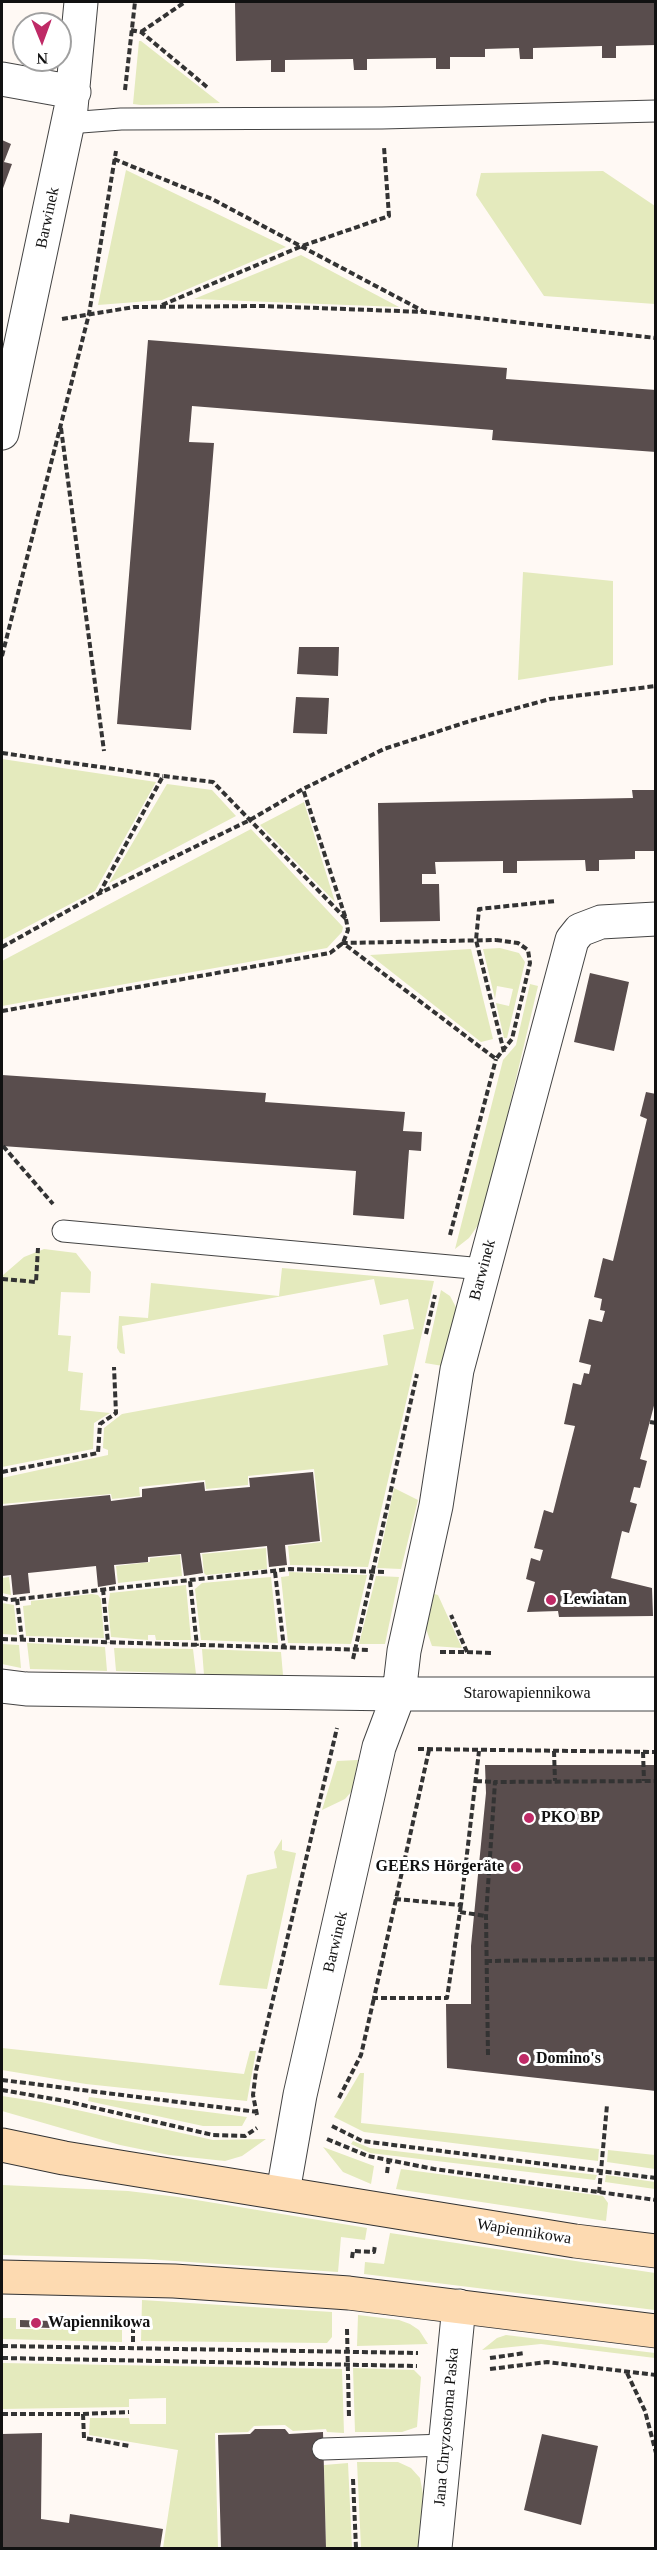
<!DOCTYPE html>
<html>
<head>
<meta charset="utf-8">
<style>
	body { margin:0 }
	#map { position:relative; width:657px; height:2550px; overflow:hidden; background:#fff9f4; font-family:Georgia,serif }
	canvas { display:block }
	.frame { position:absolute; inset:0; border:3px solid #111; pointer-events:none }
	.north { position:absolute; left:12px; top:12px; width:60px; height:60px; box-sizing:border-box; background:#fff; border:2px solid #a0a0a0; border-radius:50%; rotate:179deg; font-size:16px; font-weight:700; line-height:24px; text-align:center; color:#111 }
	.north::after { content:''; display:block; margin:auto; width:21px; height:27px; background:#bf2a66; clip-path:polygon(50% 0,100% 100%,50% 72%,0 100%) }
</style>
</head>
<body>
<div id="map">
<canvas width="657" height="2550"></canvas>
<div class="frame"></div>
<div class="north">N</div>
</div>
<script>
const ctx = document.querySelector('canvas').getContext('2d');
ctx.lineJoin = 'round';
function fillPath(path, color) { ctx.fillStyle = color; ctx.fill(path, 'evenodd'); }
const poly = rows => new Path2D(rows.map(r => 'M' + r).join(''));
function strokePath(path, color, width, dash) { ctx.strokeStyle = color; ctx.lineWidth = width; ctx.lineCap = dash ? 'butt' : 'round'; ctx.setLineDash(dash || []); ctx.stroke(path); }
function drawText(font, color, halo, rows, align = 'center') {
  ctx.font = font + ' Georgia,serif'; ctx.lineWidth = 6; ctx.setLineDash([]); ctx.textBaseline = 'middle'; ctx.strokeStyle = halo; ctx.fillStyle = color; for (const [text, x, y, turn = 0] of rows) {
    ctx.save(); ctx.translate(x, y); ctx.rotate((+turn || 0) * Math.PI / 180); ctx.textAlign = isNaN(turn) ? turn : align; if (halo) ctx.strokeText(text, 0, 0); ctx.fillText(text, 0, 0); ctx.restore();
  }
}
fillPath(poly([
	[139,41,141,41,220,103,141,105,133,104],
	[126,170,286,247,162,300,98,305],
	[603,171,655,206,655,304,544,296,476,195,481,173],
	[301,255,399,307,194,299],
	[523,572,613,581,613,665,518,680],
	[2,759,156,782,95,891,2,940],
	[167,784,212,790,236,816,109,883],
	[304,802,335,902,260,825],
	[251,829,343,927,342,932,327,948,2,1006,2,961],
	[500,948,519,953,525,962,507,1038,504,1038,496,1003,509,1006,513,989,497,986,495,999,483,949],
	[471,949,493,1039,481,1042,370,955],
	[530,984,538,986,483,1218,469,1238,455,1249,503,1060,516,1045],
	[44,1249,76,1253,91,1272,90,1293,61,1292,58,1335,71,1336,68,1371,83,1373,80,1410,110,1413,94,1423,93,1449,2,1467,2,1276,24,1257],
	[282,1268,434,1281,368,1567,290,1565,288,1546,322,1542,314,1469,248,1476,248,1485,206,1489,205,1480,139,1487,140,1496,112,1499,111,1494,2,1504,2,1478,108,1455,108,1450,103,1448,104,1428,122,1414,388,1365,383,1335,414,1329,408,1299,380,1305,374,1279,122,1326,125,1354,120,1353,117,1348,119,1316,148,1318,151,1283,279,1296],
	[441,1290,450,1296,459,1313,449,1367,425,1363],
	[394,1488,418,1500,401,1569,377,1568],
	[266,1548,267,1569,206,1575,204,1573,202,1554],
	[180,1555,182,1576,118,1583,116,1566,150,1562,150,1558],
	[289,1572,367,1575,351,1644,288,1643,281,1577,289,1576],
	[376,1576,399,1577,385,1644,359,1644],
	[9,1577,11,1595,2,1593,2,1578],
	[271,1577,278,1643,201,1640,195,1589,202,1583],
	[186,1585,191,1640,156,1640,155,1635,148,1635,148,1640,111,1637,108,1607,110,1593],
	[92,1594,98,1595,101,1599,104,1638,26,1636,23,1606,31,1605,31,1601],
	[434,1594,438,1595,462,1648,432,1646,426,1629],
	[2,1603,14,1605,17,1635,2,1634],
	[27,1643,105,1647,107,1671,30,1669],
	[2,1644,19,1645,21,1668,2,1664],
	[114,1648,193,1649,196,1674,116,1671],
	[202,1649,281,1652,283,1675,204,1675],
	[358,1760,352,1791,345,1799,322,1810,337,1761],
	[282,1839,282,1850,296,1853,267,1989,219,1985,247,1875,277,1868,274,1852],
	[2,2048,244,2074,250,2051,256,2051,247,2101,86,2084,2,2070],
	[360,2073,364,2073,361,2123,599,2149,598,2161,364,2132,334,2117],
	[2,2096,41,2102,213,2140,266,2139,242,2156,225,2161,169,2155,120,2145,2,2111],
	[89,2097,247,2117,242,2126,203,2126,88,2101],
	[353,2141,370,2148,597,2175,595,2180,370,2153,351,2144],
	[323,2147,374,2166,371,2184,343,2172],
	[608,2150,655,2155,655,2169,607,2162],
	[401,2169,603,2196,608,2203,606,2221,396,2189],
	[606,2175,655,2182,655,2189,605,2182],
	[2,2185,128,2191,178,2197,367,2228,365,2240,341,2237,338,2272,145,2259,2,2255],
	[390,2233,655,2273,655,2310,364,2274,365,2262,384,2264],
	[142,2300,332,2312,332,2337,327,2343,141,2341],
	[358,2315,399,2320,410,2324,419,2330,428,2344,357,2346],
	[2,2318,16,2318,16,2329,53,2329,53,2320,122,2321,122,2342,2,2339],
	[506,2335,655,2353,655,2358,541,2344,482,2350,497,2338],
	[2,2363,342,2369,344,2433,327,2432,326,2429,293,2431,285,2425,254,2426,248,2432,215,2433,218,2548,163,2548,178,2450,89,2435,90,2418,129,2418,130,2424,166,2424,166,2398,129,2399,129,2407,2,2409],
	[353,2368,414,2370,421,2377,417,2427,402,2432,355,2432],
	[357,2462,398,2462,411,2468,420,2478,423,2494,418,2548,361,2548],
	[348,2463,352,2548,326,2548,324,2465]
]), '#e4eabd');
fillPath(poly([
	[235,2,656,2,656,45,616,46,616,58,602,58,602,46,533,48,533,59,520,59,519,48,485,49,485,57,450,57,450,69,436,69,436,58,367,59,367,70,354,70,353,59,285,60,285,72,271,72,271,60,236,61],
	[2,140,11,144,4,162,12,164,2,191],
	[148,340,507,368,506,379,656,390,656,452,492,440,493,430,192,406,189,442,214,443,191,730,117,724],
	[299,647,339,647,338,676,297,674],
	[296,697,329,698,327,734,293,733],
	[632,790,656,790,656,851,635,851,635,859,599,860,599,871,586,871,585,860,517,861,517,873,503,873,503,861,435,862,436,874,422,874,422,884,439,884,440,921,380,922,378,803,633,798],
	[590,973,629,982,614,1051,574,1042],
	[2,1075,266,1093,265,1102,405,1112,403,1131,422,1132,421,1151,409,1150,404,1219,353,1215,356,1171,2,1146],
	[646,1092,656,1094,656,1398,640,1459,647,1461,640,1488,634,1487,630,1502,637,1504,629,1533,622,1531,611,1578,652,1588,653,1616,559,1617,558,1611,527,1612,535,1582,526,1579,531,1558,540,1561,543,1550,534,1548,544,1510,553,1513,575,1426,564,1424,573,1383,581,1385,584,1373,589,1374,591,1365,579,1362,589,1319,602,1322,605,1311,600,1310,602,1299,594,1297,603,1258,613,1261,647,1119,640,1116],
	[313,1472,320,1541,285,1545,287,1565,269,1567,267,1546,200,1553,203,1573,184,1576,181,1554,148,1557,148,1562,114,1565,116,1584,98,1587,96,1566,28,1573,30,1593,13,1595,11,1575,2,1576,2,1506,110,1495,111,1501,142,1497,142,1489,204,1482,205,1491,250,1487,249,1478],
	[485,1765,656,1765,656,2091,447,2068,446,2004,471,2004,471,1946,486,1793],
	[20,2320,52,2321,51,2328,20,2327],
	[255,2429,285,2429,289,2434,323,2432,326,2548,221,2548,218,2435,250,2434],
	[42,2433,41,2519,69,2523,70,2514,163,2529,160,2548,2,2548,2,2434],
	[542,2434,598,2446,581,2525,524,2510]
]), '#594d4d');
const service = poly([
	[68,123,121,119,382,118,656,111],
	[63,1231,483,1269],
	[323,2449,446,2445]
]);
const minor = poly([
	[2,79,74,92],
	[2,433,71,108,81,2],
	[2,1686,26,1689,399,1694,656,1694],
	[283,2192,300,2095,379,1747,399,1694,404,1651,436,1506,457,1370,572,940,580,930,601,922,656,919],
	[435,2548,459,2306]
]);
const secondary = poly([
	[2,2145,64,2158,575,2241,656,2251],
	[2,2277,174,2281,349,2293,656,2331]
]);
strokePath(service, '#444', 23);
strokePath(minor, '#444', 35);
strokePath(secondary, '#333', 35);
strokePath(poly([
	[131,30,141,32,207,87],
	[141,32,185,2],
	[125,90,135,2],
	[114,159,212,199,423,311],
	[162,305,302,246,389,216,384,147],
	[62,319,134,307,263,306,425,312,656,338],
	[61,428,104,751],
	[2,656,89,314,116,151],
	[2,753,163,776],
	[99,894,163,776,213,782,346,919,303,789],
	[496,940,518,943,528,950,530,963,512,1039,496,1059,343,943,496,940],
	[2,947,98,894,250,820,303,789,384,749,470,721,550,699,656,686],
	[2,1011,330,953,343,943,348,930,346,919],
	[504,1052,476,940,479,909,556,901],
	[3,1146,53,1204],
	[450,1235,496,1059],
	[2,1279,36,1282,38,1248],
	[426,1334,435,1295],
	[650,1422,656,1423],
	[2,1472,98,1453,100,1424,116,1413,114,1367],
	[275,1572,284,1648],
	[190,1581,197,1646],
	[103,1589,108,1643],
	[2,1598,10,1600,290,1569,385,1572],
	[17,1599,22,1640],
	[2,1639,370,1650],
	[440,1652,467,1652,451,1615],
	[467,1652,491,1653],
	[353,1659,417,1374],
	[418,1749,656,1752],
	[429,1750,374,1998,447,1998,461,1905],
	[554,1751,555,1781],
	[643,1752,644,1781],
	[476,1781,495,1782],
	[395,1899,461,1905,479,1751],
	[460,1912,486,1916],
	[486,1961,656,1959],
	[488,2055,486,1916,495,1782,656,1781],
	[2,2080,258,2112],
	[2,2090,65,2101,213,2135,245,2136,257,2128],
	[339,2098,361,2055,374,1998],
	[257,2115,253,2095,256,2071,337,1728],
	[332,2126,362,2141,656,2178],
	[327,2139,368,2156,434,2169,656,2200],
	[387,2173,389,2159],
	[599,2193,607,2105],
	[352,2258,353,2251,374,2252,375,2245],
	[347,2329,349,2418],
	[133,2342,133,2316],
	[2,2346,418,2353],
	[2,2358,417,2366],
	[490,2358,525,2353],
	[490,2369,547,2362,656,2375],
	[627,2373,645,2411,656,2453],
	[2,2414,83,2414,84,2438,130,2446],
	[83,2414,129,2412],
	[353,2479,356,2548]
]), '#333', 4, [6, 3]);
strokePath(service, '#fff', 21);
strokePath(minor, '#fff', 33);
strokePath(secondary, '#fddab1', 33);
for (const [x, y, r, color] of [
	[551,1600,6,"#bf2a66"],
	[529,1818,6,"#bf2a66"],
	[516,1867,6,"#bf2a66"],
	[524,2059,6,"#bf2a66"],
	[36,2323,6,"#bf2a66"]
]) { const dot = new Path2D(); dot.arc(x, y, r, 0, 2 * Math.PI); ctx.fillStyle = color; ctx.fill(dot); strokePath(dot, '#fff', 2); }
drawText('16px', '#111', '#fff', [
	["Barwinek",48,218,-78],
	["Barwinek",483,1270,-75],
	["Starowapiennikowa",527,1694],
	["Barwinek",336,1942,-77],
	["Wapiennikowa",524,2232,9],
	["Jana Chryzostoma Paska",447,2427,-85]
]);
drawText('bold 16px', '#111', '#fff', [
	["Lewiatan",563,1600],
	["PKO BP",541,1818],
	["GEERS Hörgeräte",504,1867,"right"],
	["Domino's",536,2059],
	["Wapiennikowa",48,2323]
], 'left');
</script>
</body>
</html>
